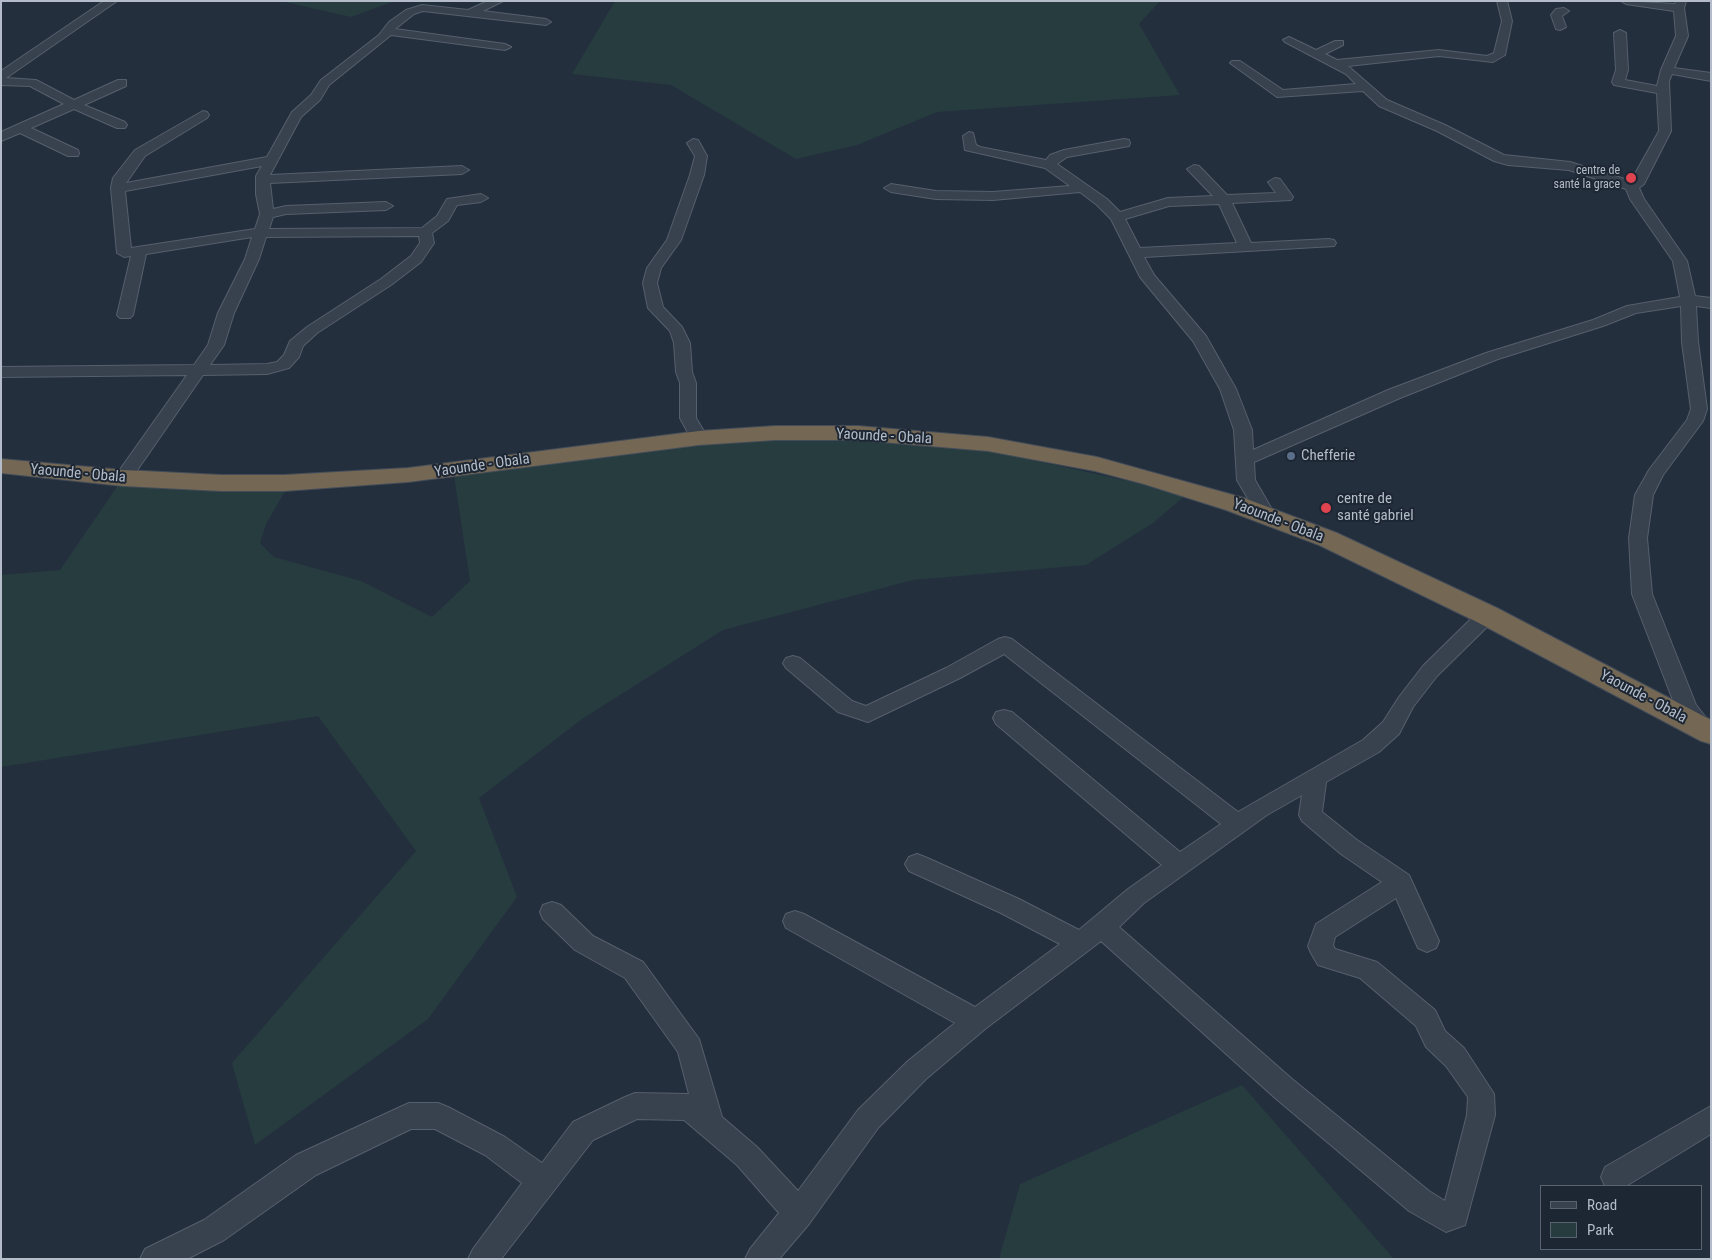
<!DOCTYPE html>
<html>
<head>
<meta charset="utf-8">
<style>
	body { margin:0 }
	#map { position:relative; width:1712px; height:1260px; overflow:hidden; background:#242f3e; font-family:"Roboto Condensed",sans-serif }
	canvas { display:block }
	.frame { position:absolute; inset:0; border:2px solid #b4bcc9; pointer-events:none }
	.legend { position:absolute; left:1540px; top:1185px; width:162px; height:65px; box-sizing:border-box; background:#1d2633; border:1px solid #59626f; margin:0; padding:6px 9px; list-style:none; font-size:15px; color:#b4bcc9 }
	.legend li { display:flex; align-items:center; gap:10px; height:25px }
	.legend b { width:25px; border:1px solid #59626f }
</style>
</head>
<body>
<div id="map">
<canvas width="1712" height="1260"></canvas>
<div class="frame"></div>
<ul class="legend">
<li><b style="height:6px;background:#38414e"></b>Road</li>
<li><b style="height:14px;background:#263c3f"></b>Park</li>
</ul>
</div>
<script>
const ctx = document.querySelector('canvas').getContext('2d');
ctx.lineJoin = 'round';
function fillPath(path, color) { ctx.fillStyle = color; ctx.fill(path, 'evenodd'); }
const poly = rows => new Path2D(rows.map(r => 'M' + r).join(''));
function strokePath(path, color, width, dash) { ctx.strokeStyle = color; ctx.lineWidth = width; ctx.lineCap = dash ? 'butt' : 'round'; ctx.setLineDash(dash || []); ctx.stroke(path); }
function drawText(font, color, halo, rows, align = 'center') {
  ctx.font = font + ' "Roboto Condensed",sans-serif'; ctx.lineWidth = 4; ctx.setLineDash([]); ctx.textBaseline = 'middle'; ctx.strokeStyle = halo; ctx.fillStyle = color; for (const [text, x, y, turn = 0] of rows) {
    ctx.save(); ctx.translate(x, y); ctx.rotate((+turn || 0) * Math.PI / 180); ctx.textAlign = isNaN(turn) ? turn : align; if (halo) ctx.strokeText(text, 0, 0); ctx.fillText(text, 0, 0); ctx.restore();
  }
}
fillPath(poly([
	[280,1,395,1,351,17],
	[615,1,1160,1,1139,24,1180,95,937,112,857,145,796,159,671,85,572,74],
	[852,437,982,449,1187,494,1153,523,1086,565,913,580,723,630,582,719,479,798,517,897,428,1019,255,1145,232,1063,416,851,318,716,1,767,1,575,60,570,123,478,291,481,266,524,260,543,274,557,361,581,432,617,470,581,453,469,679,440],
	[1242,1085,1394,1259,999,1259,1020,1184]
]), '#263c3f');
const minor = poly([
	[104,1,117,1,6,78,36,80,74,100,118,80,126,80,126,86,84,105,125,122,127,125,125,128,117,128,74,109,31,128,78,150,79,153,78,156,68,156,20,133,1,141,1,132,64,104,30,86,1,85,1,71,104,1],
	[488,1,503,1,483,11,546,19,551,22,546,25,423,11,414,14,395,29,505,44,511,47,505,50,391,35,329,85,320,100,301,117,270,175,462,166,469,170,462,174,270,183,273,209,286,206,386,202,393,206,386,210,286,214,273,217,269,229,422,228,437,216,447,199,481,194,488,198,481,202,457,205,448,221,432,233,434,243,421,262,391,285,317,333,303,346,299,357,289,368,267,374,203,375,129,482,123,483,117,482,114,478,187,375,1,377,1,367,194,365,208,345,218,313,245,259,252,237,146,254,133,315,130,318,120,318,117,315,131,256,124,257,117,253,111,188,113,178,135,150,203,111,207,112,209,115,207,118,145,156,126,183,267,157,292,112,311,95,321,80,379,35,389,22,406,10,422,5,468,10,488,1],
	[262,166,256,176,256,194,260,214,255,229,131,248,125,191,262,166],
	[419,236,420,243,411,256,381,279,307,327,290,341,284,355,277,362,267,364,210,365,224,345,234,313,259,259,266,237,419,236],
	[1497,1,1507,1,1512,21,1505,55,1493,62,1439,56,1348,66,1387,100,1445,125,1504,155,1570,162,1631,181,1659,131,1657,93,1614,85,1612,82,1616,70,1614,33,1620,30,1626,33,1628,70,1625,80,1657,86,1661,70,1676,36,1674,11,1626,4,1621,1,1675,4,1676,1,1686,1,1684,8,1688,36,1674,68,1711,73,1711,81,1672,74,1669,81,1671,131,1644,184,1639,188,1644,199,1687,261,1695,296,1711,298,1711,308,1696,306,1698,342,1707,409,1703,421,1663,475,1653,495,1647,538,1652,594,1696,705,1711,724,1710,734,1702,736,1694,734,1676,708,1632,594,1629,538,1635,495,1649,470,1687,420,1691,409,1682,342,1681,306,1636,313,1603,326,1498,359,1400,398,1254,462,1255,480,1275,515,1272,519,1266,521,1260,519,1237,480,1234,430,1220,389,1193,341,1140,277,1111,219,1097,205,1080,192,993,200,936,199,891,192,884,188,891,184,936,191,993,192,1070,186,1045,168,965,150,963,136,969,132,973,133,976,145,980,147,1046,160,1050,155,1064,150,1124,139,1129,140,1130,143,1129,146,1067,157,1057,164,1107,199,1120,212,1168,198,1213,196,1187,169,1194,165,1199,166,1227,195,1276,193,1268,182,1275,178,1280,179,1293,197,1291,200,1232,203,1251,243,1329,239,1334,240,1336,243,1334,246,1144,257,1154,275,1206,336,1236,389,1252,430,1253,450,1388,390,1486,353,1593,320,1627,306,1680,297,1673,261,1630,199,1626,189,1569,170,1508,165,1494,161,1437,131,1379,106,1363,91,1277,97,1230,63,1232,61,1240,61,1283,90,1356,84,1346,74,1285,42,1283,40,1289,37,1316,50,1335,41,1343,41,1343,45,1325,54,1337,60,1439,50,1487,56,1494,53,1502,21,1497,1],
	[1219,204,1237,243,1140,248,1125,219,1169,206,1219,204],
	[1564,8,1569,11,1562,16,1566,27,1560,30,1556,29,1551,15,1556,9,1564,8],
	[693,139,698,140,707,156,704,175,681,240,661,268,657,283,663,307,682,327,690,343,692,372,696,383,696,418,708,438,705,442,699,443,693,442,680,418,680,383,676,372,674,343,670,331,648,308,643,283,647,268,667,240,690,175,695,156,687,143,693,139],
	[1487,608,1494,610,1497,615,1494,620,1437,676,1413,707,1399,734,1379,752,1326,782,1322,812,1357,840,1409,875,1439,941,1436,948,1427,952,1418,948,1396,898,1335,937,1333,945,1335,949,1377,962,1435,1010,1445,1031,1464,1048,1494,1094,1495,1115,1465,1225,1446,1232,1409,1211,1274,1097,1101,941,985,1029,926,1079,878,1128,809,1224,779,1259,745,1259,750,1249,779,1213,737,1165,684,1120,637,1119,593,1140,501,1259,468,1259,473,1249,522,1183,485,1155,435,1129,411,1129,316,1175,224,1240,187,1259,140,1259,145,1249,204,1220,296,1155,409,1103,438,1103,448,1107,505,1137,542,1163,573,1122,625,1097,635,1093,689,1094,678,1052,625,978,575,950,543,919,540,912,543,905,552,902,561,905,593,936,643,962,699,1039,722,1117,757,1147,798,1191,858,1110,908,1061,955,1023,786,928,783,921,786,914,795,911,804,914,975,1007,1060,944,1001,913,909,871,905,864,909,857,917,854,925,857,1019,899,1079,930,1128,889,1162,865,996,724,993,718,996,712,1004,710,1012,712,1180,852,1221,824,1004,654,960,678,868,722,838,712,786,668,783,663,786,658,793,656,800,658,852,701,866,706,946,668,998,639,1005,637,1012,639,1238,812,1363,740,1383,722,1399,697,1423,666,1480,610,1487,608],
	[1302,795,1299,815,1302,821,1341,854,1382,882,1316,924,1308,946,1311,953,1318,965,1360,978,1416,1026,1426,1047,1446,1066,1468,1097,1467,1115,1445,1201,1429,1191,1292,1079,1119,927,1144,903,1267,815,1302,795],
	[1711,1106,1711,1134,1626,1186,1605,1186,1601,1177,1605,1167,1711,1106]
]);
const highway = poly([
	[775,426,858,426,988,437,1097,457,1244,498,1337,533,1497,608,1711,720,1711,744,1701,741,1477,622,1319,545,1226,510,1144,484,1095,471,988,451,858,440,775,440,699,445,408,482,284,491,221,491,123,486,1,473,1,459,123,470,221,475,284,475,408,468,699,431,775,426]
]);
strokePath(minor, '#565f6c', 2);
strokePath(highway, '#434c59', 2);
fillPath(minor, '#38414e');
fillPath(highway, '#746855');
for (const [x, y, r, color] of [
	[1631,178,6,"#e0444e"],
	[1291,456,5,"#5c6f8a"],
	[1326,508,6,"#e0444e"]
]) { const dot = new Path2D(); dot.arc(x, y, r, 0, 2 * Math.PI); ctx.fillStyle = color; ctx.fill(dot); strokePath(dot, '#1d2633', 2); }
drawText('12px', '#b4bcc9', '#1d2633', [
	["centre de",1620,171],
	["santé la grace",1620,185]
], 'right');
drawText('15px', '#b4bcc9', '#1d2633', [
	["Yaounde - Obala",884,437,3],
	["Yaounde - Obala",482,466,-8],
	["Yaounde - Obala",78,474,5],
	["Yaounde - Obala",1278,521,21],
	["Yaounde - Obala",1643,697,28]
]);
drawText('15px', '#b4bcc9', '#1d2633', [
	["Chefferie",1301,456],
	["centre de",1337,499],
	["santé gabriel",1337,516]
], 'left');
</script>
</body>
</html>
